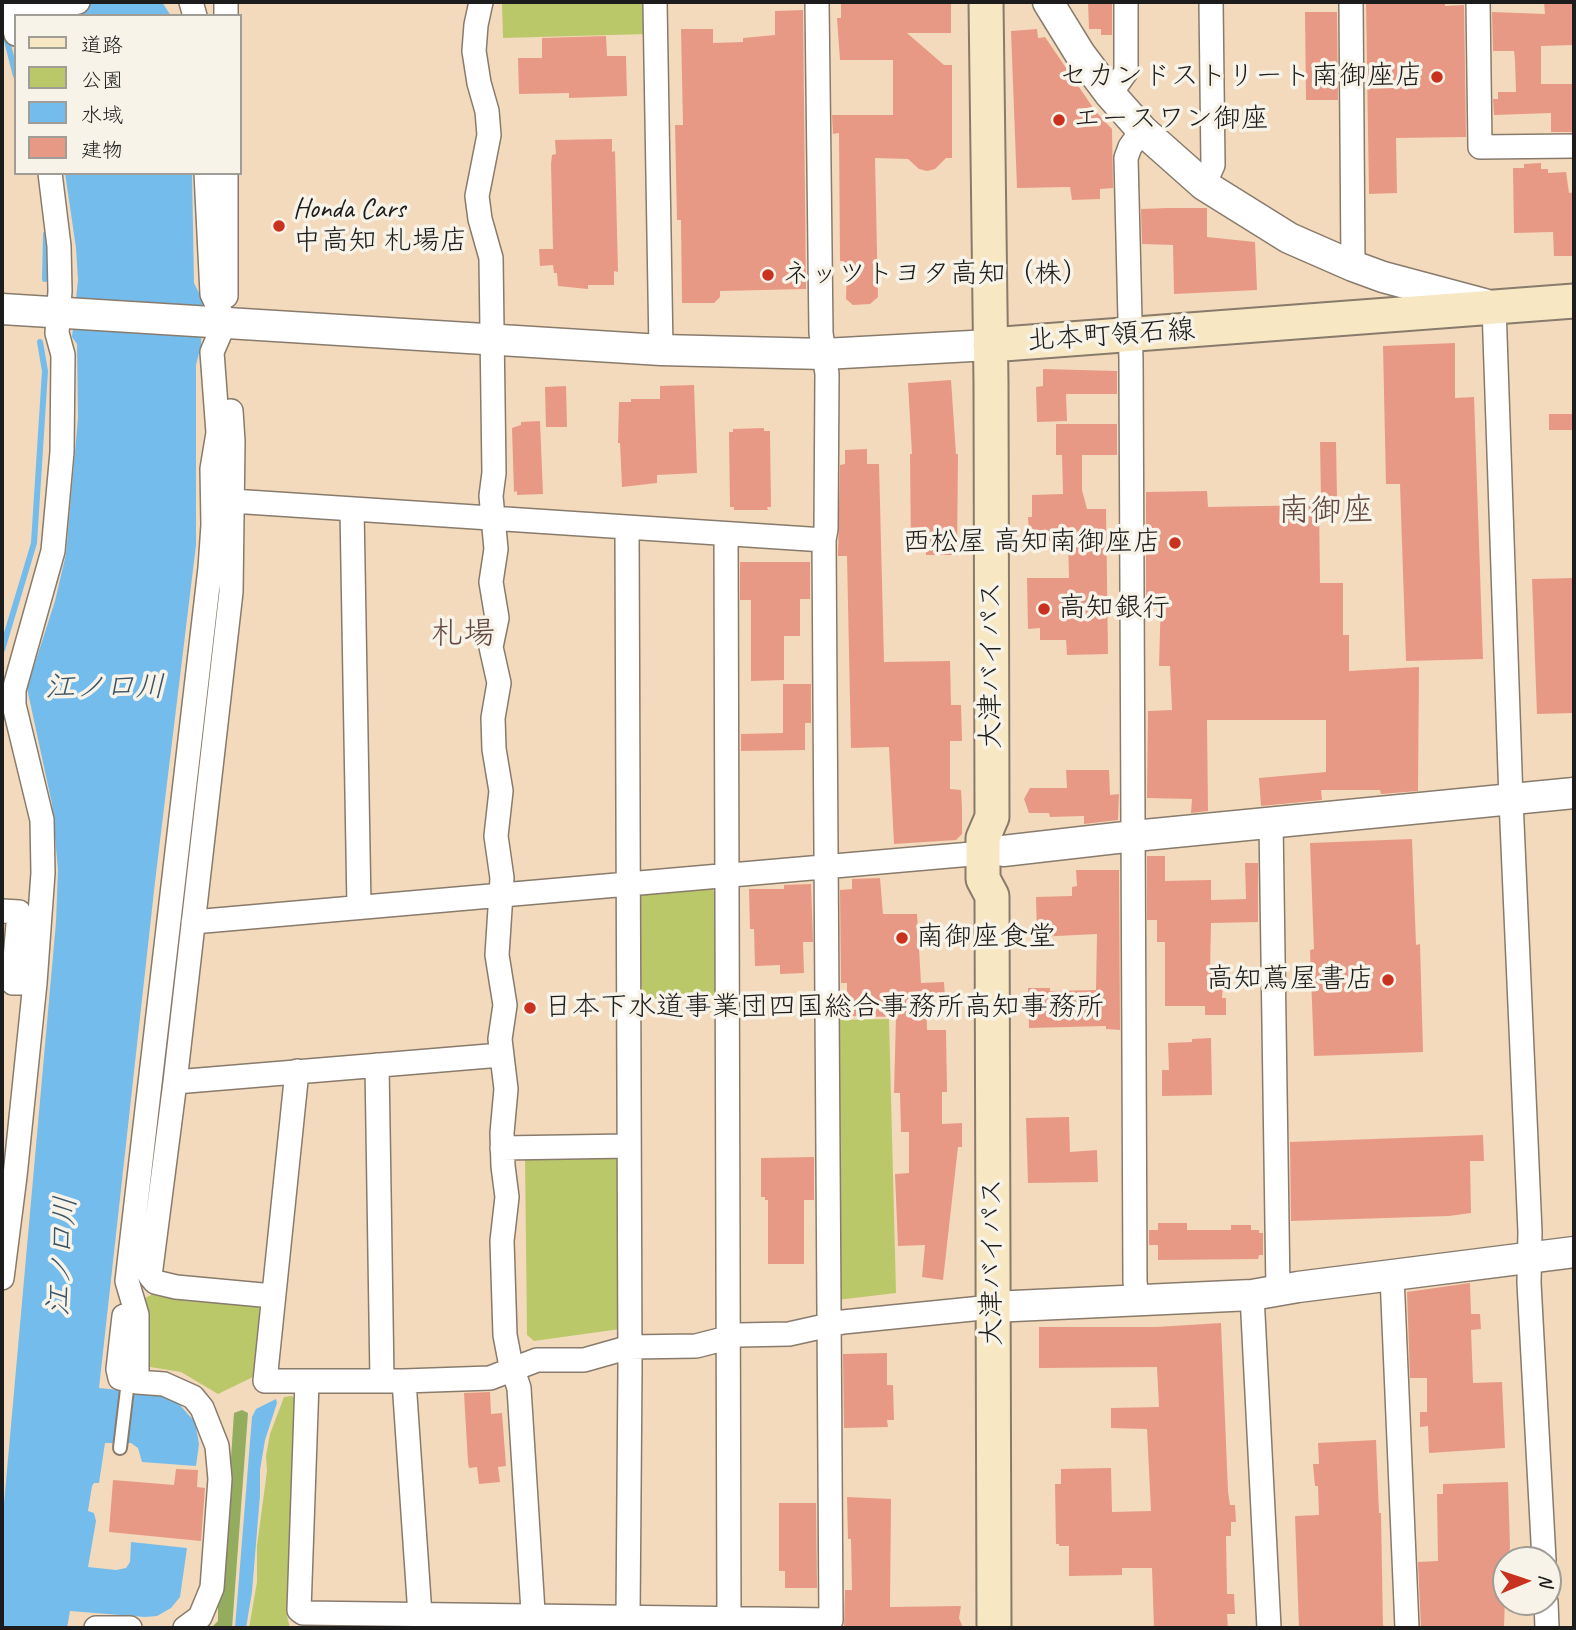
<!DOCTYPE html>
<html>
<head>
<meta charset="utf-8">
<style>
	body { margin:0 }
	#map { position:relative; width:1576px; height:1630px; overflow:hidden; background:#f4dabc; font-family:Caveat,"Klee One",sans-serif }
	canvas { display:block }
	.frame { position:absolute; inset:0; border:4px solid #1c1c1c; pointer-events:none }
	.legend { position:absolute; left:14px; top:14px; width:228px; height:161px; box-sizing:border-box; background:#f7f3e8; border:2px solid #9f9d96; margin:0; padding:9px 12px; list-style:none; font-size:21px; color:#1c1c1c }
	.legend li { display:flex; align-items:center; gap:14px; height:35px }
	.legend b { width:35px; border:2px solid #9f9d96 }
	.north { position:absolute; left:1492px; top:1546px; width:70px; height:70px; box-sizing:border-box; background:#f7f3e8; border:2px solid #9f9d96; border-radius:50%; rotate:88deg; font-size:19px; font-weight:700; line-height:28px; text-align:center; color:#1c1c1c }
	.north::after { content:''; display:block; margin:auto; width:24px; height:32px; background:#c8321e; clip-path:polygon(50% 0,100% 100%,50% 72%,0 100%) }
</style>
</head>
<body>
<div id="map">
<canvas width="1576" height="1630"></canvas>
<div class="frame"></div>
<ul class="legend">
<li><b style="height:9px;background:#f7e8c3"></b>道路</li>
<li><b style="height:19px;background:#bac86a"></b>公園</li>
<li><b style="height:19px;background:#74bcec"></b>水域</li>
<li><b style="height:19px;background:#e79985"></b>建物</li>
</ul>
<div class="north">N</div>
</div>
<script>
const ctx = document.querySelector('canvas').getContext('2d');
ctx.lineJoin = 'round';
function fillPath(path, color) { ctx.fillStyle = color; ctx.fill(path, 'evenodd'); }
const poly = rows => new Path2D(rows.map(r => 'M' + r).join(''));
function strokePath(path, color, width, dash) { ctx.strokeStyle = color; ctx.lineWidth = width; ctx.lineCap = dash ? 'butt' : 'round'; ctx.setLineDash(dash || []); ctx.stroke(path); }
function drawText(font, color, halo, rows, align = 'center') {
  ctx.font = font + ' Caveat,"Klee One",sans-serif'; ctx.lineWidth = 7; ctx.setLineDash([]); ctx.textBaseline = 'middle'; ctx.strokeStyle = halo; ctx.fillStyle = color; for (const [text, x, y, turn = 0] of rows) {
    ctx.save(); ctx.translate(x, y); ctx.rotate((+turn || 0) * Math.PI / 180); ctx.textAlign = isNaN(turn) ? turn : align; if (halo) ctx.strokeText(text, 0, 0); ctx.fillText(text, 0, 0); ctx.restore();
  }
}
fillPath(poly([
	[502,2,646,2,646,34,503,38],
	[712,889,717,895,719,999,636,1000,636,901,643,894],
	[889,1019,896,1293,837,1300,835,1020],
	[614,1154,619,1160,620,1329,534,1341,527,1335,525,1156],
	[157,1292,258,1306,261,1311,253,1377,218,1394,181,1372,150,1367,146,1364,143,1299],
	[292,1396,297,1401,287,1616,290,1628,249,1628,257,1582,257,1546,267,1471,266,1456,270,1434,284,1397]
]), '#bac86a');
fillPath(poly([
	[242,1410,248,1413,232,1628,211,1628,218,1621,218,1599,223,1577,234,1413]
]), '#93ac5e');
fillPath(poly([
	[32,2,162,2,171,16,35,16],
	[65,173,192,173,194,283,203,301,201,345,196,365,196,545,155,882,99,1388,153,1393,178,1403,195,1422,199,1444,196,1466,142,1462,138,1448,131,1443,105,1443,99,1483,94,1483,92,1486,88,1511,94,1513,96,1521,88,1567,116,1570,126,1568,130,1562,131,1542,187,1548,180,1597,171,1608,157,1616,145,1617,70,1611,67,1628,2,1628,2,1526,56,922,58,870,52,804,27,688,55,601,66,554,78,418,77,344,72,337,78,280,76,248],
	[276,1399,277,1403,265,1440,260,1470,260,1495,252,1592,246,1628,235,1628,252,1417,256,1409]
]), '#74bcec');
strokePath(poly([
	[5,33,16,76],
	[45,279,46,234],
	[2,650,34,543,45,371,40,342]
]), '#74bcec', 6);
fillPath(poly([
	[841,2,951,2,951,33,907,33,944,65,952,65,952,158,946,158,935,169,927,171,919,169,908,159,875,158,878,297,870,304,853,305,846,299,847,271,844,271,844,261,840,261,839,133,833,134,832,115,893,115,893,60,840,60,837,18,841,18],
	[1088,2,1112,2,1112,35,1101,35,1101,29,1089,29],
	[1366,2,1445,2,1445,6,1464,5,1466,137,1396,138,1397,193,1369,194],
	[1544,2,1574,2,1574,45,1541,46,1541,84,1574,84,1574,132,1551,132,1551,113,1494,115,1493,99,1498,99,1498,92,1516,92,1515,60,1514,51,1493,51,1492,12,1545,14],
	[803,10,806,289,720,291,720,297,714,303,682,303,681,220,677,220,675,125,683,125,681,29,713,29,713,43,743,42,743,38,775,35,775,11],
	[1305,12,1337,12,1338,100,1306,100],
	[1037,29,1038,38,1045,37,1096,112,1112,129,1113,188,1100,189,1100,199,1072,200,1070,187,1017,188,1011,31],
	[606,36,607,56,626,56,627,96,569,98,569,93,519,94,518,58,542,58,542,38],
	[612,139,612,152,615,151,618,272,614,271,614,285,588,285,588,289,558,286,557,273,554,273,553,265,540,266,539,249,553,249,551,164,552,155,556,154,555,140],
	[1541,163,1541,169,1548,169,1548,173,1566,172,1569,193,1574,192,1574,256,1554,256,1553,232,1514,233,1513,168,1524,168,1524,164],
	[1167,208,1207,208,1207,237,1255,242,1257,290,1174,294,1173,245,1142,244,1141,209],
	[1455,343,1455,398,1474,397,1483,659,1406,661,1400,484,1386,484,1383,346],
	[1043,369,1117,371,1117,394,1066,394,1067,421,1037,422,1036,387,1043,386],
	[951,380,956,454,958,454,957,555,926,555,926,550,911,550,910,454,912,454,908,383],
	[694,385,697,473,657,475,657,483,622,487,620,443,618,443,619,402,631,402,631,399,660,399,660,386],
	[566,386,567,427,546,427,545,387],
	[1549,414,1574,414,1574,430,1549,430],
	[540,421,543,494,517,495,517,491,514,492,512,428,521,425,521,422],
	[1056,424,1117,424,1117,455,1082,455,1082,490,1087,509,1106,509,1108,654,1067,655,1066,640,1040,640,1040,628,1028,629,1027,578,1069,578,1068,541,1045,541,1045,534,1029,533,1028,517,1032,517,1032,495,1063,494,1062,455,1056,455],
	[764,428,764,431,770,431,771,507,767,507,768,510,734,510,734,507,730,507,729,432,733,432,733,429],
	[1320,442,1336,442,1337,497,1321,497],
	[867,449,867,464,879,464,884,662,950,661,951,705,961,705,962,741,950,741,950,789,961,790,962,807,962,834,956,840,894,844,889,747,851,748,847,556,838,556,840,465,845,464,845,450],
	[1207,491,1208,507,1319,505,1320,583,1343,583,1343,635,1349,635,1349,671,1419,667,1418,791,1381,794,1380,790,1321,790,1322,800,1261,806,1259,778,1326,772,1326,720,1207,720,1208,811,1191,813,1192,799,1147,798,1148,711,1172,710,1170,666,1159,666,1161,595,1146,595,1146,492],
	[740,562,810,562,810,599,800,599,800,636,784,636,784,680,751,681,751,600,740,600],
	[1574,578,1574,713,1537,714,1532,579],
	[783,684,811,684,811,723,805,723,805,750,741,751,741,734,783,733],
	[1066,770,1109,770,1110,795,1119,794,1118,820,1084,824,1084,816,1050,817,1049,813,1029,813,1024,799,1030,788,1067,788],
	[1412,839,1416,945,1420,944,1423,1052,1314,1056,1310,950,1314,949,1310,843],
	[1147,856,1165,856,1165,881,1211,880,1211,900,1246,899,1245,863,1258,863,1258,922,1211,923,1210,971,1224,971,1222,998,1226,998,1226,1015,1205,1015,1205,1006,1165,1006,1165,942,1157,942,1157,920,1147,920],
	[1076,870,1119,870,1120,1030,1106,1029,1106,1026,1029,1028,1028,988,1050,988,1050,991,1096,990,1097,934,1037,937,1036,897,1072,896,1072,887,1077,886],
	[880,878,883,914,917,914,921,983,944,982,945,999,926,999,927,1030,946,1030,947,1092,942,1092,942,1124,962,1123,962,1147,958,1147,943,1280,922,1277,925,1245,898,1246,895,1174,909,1173,909,1132,901,1132,900,1093,894,1093,896,1017,847,1016,847,983,841,983,840,890,852,889,852,879],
	[811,884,813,942,803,942,804,973,780,974,780,965,755,966,754,929,750,929,749,889,784,889,784,885],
	[1211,1038,1212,1095,1162,1096,1162,1070,1169,1070,1168,1043,1192,1042,1192,1039],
	[1069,1117,1070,1152,1097,1150,1098,1182,1028,1183,1026,1118],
	[1483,1135,1484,1161,1470,1161,1471,1213,1449,1216,1291,1221,1290,1142],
	[814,1157,814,1200,804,1200,804,1264,768,1264,768,1200,765,1200,765,1197,761,1197,761,1158],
	[1158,1223,1187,1223,1187,1230,1231,1230,1231,1225,1251,1225,1251,1230,1259,1230,1259,1233,1263,1233,1263,1255,1259,1255,1258,1259,1158,1260,1158,1245,1149,1245,1149,1230,1158,1230],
	[1470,1283,1471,1314,1480,1314,1481,1329,1471,1330,1473,1383,1502,1382,1505,1448,1429,1453,1428,1426,1420,1427,1420,1412,1427,1412,1427,1378,1410,1378,1407,1292],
	[1221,1323,1228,1491,1230,1505,1235,1505,1236,1522,1231,1522,1231,1536,1226,1536,1227,1594,1234,1594,1235,1614,1227,1614,1228,1628,1154,1628,1152,1568,1122,1568,1122,1575,1069,1576,1069,1546,1059,1546,1059,1544,1056,1544,1055,1484,1061,1484,1061,1469,1111,1468,1112,1512,1151,1511,1147,1429,1111,1428,1111,1408,1159,1407,1157,1367,1039,1368,1039,1327,1156,1327],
	[887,1353,887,1385,893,1385,894,1420,887,1420,888,1427,844,1428,843,1354],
	[490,1392,491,1414,502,1413,506,1466,498,1467,500,1482,479,1484,477,1467,469,1468,468,1463,464,1393],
	[1376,1440,1379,1513,1381,1513,1383,1628,1299,1628,1295,1516,1319,1515,1318,1486,1315,1486,1313,1464,1319,1464,1318,1443],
	[176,1469,198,1470,197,1487,205,1488,201,1541,109,1532,113,1480,174,1485],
	[1508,1482,1510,1546,1509,1560,1506,1560,1504,1628,1421,1628,1418,1562,1438,1561,1437,1494,1443,1494,1443,1484],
	[847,1497,891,1499,890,1607,961,1606,959,1618,963,1628,844,1628,845,1590,852,1590,851,1539,848,1539],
	[779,1503,816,1503,817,1588,785,1588,785,1571,779,1571]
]), '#e79985');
const service = poly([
	[120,1448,128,1381]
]);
const minor = poly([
	[8,2,16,34],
	[191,2,195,16],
	[481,2,476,25,474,51,479,83,487,111,489,135,477,196,480,219,491,258,494,473,491,496,496,549,491,582,497,618,491,647,499,683,493,718,494,749,501,791,496,836,502,878,497,955,505,1005,500,1039,506,1089,502,1133,503,1166,507,1197,502,1241,505,1335,510,1361,519,1388,534,1628],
	[655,2,661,350],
	[1351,2,1353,266],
	[1478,2,1480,147,1574,146],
	[18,16,78,2],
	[226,16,226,2],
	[1110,94,1126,72,1126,2],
	[1204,185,1213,165,1211,2],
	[226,296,226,173],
	[1494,307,1511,800,1530,1232,1529,1283,1544,1560],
	[231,411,233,441,231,592,175,1082,150,1276,155,1282,176,1287,273,1296],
	[232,501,824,540],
	[352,509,359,907],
	[627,527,630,1367,628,1617],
	[726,534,729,1619],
	[1271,822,1278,1291],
	[2,911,19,912,13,983,35,983],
	[193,922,983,853],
	[377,1065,382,1380],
	[297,1071,265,1381,404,1381,490,1378,537,1360,584,1360,630,1347,696,1346,739,1335,789,1334,843,1322,992,1307],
	[175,1082,501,1055],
	[502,1148,629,1146],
	[1392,1276,1407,1628],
	[2,1278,15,1176,35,983,43,873,42,820,14,705,14,690,53,551,62,452,63,355,57,333,60,291,59,246,50,173],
	[1252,1295,1269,1628],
	[1137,1300,1135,1281,1131,360,1126,158,1130,147,1142,130],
	[124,1316,118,1369,120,1378,137,1382],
	[404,1381,420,1615],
	[307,1382,299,1610,303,1613,831,1620,824,540,826,529,827,374,821,333,817,2],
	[1546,1602,1547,1628],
	[96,1628,130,1628],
	[185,1628,200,1617,212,1588,220,1479,217,1446,202,1408,193,1397,164,1384,137,1382,137,1315,127,1281,210,568,213,525,212,469,218,433,212,352,225,322,212,294,206,173]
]);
const tertiary = poly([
	[1048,2,1080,54,1110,94,1142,130,1204,185,1289,238,1353,266,1383,277,1484,304],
	[2,309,661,350,824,354,990,345],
	[1003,851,1134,836,1574,793],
	[992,1307,1252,1295,1298,1287,1574,1252]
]);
const secondary = poly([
	[986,2,991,383,992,817,983,838,983,879,992,896,994,1628],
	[990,345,1574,301]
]);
strokePath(service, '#887b6c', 16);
strokePath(minor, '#887b6c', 26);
strokePath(tertiary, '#887b6c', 33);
strokePath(secondary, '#887b6c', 37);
strokePath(service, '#fff', 12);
strokePath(minor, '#fff', 23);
strokePath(tertiary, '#fff', 30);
strokePath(secondary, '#f7e8c3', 33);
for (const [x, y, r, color] of [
	[1437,77,7,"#c8321e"],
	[1059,120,7,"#c8321e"],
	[279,226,7,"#c8321e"],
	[768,275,7,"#c8321e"],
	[1175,543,7,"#c8321e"],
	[1044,609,7,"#c8321e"],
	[902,938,7,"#c8321e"],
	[1388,980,7,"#c8321e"],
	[530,1008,7,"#c8321e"]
]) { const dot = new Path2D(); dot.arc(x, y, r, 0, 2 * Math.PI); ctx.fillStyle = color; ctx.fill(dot); strokePath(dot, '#f7f3e8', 2.5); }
drawText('28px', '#1c1c1c', '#f7f3e8', [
	["セカンドストリート南御座店",1423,77,"right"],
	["エースワン御座",1073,120],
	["Honda Cars",293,210],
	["中高知 札場店",293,242],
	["ネッツトヨタ高知（株）",782,275],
	["西松屋 高知南御座店",1161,543,"right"],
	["高知銀行",1058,609],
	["南御座食堂",916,938],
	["高知蔦屋書店",1374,980,"right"],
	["日本下水道事業団四国総合事務所高知事務所",544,1008]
], 'left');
drawText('28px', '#1c1c1c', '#f7f3e8', [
	["北本町領石線",1111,336,-4],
	["大津バイパス",992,665,-90],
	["大津バイパス",993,1262,-90]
]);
drawText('italic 30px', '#3b5465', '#f7f3e8', [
	["江ノ口川",105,688],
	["江ノ口川",63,1256,-86]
]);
drawText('32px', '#634841', '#f7f3e8', [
	["南御座",1326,512],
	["札場",463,635]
]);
</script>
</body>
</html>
